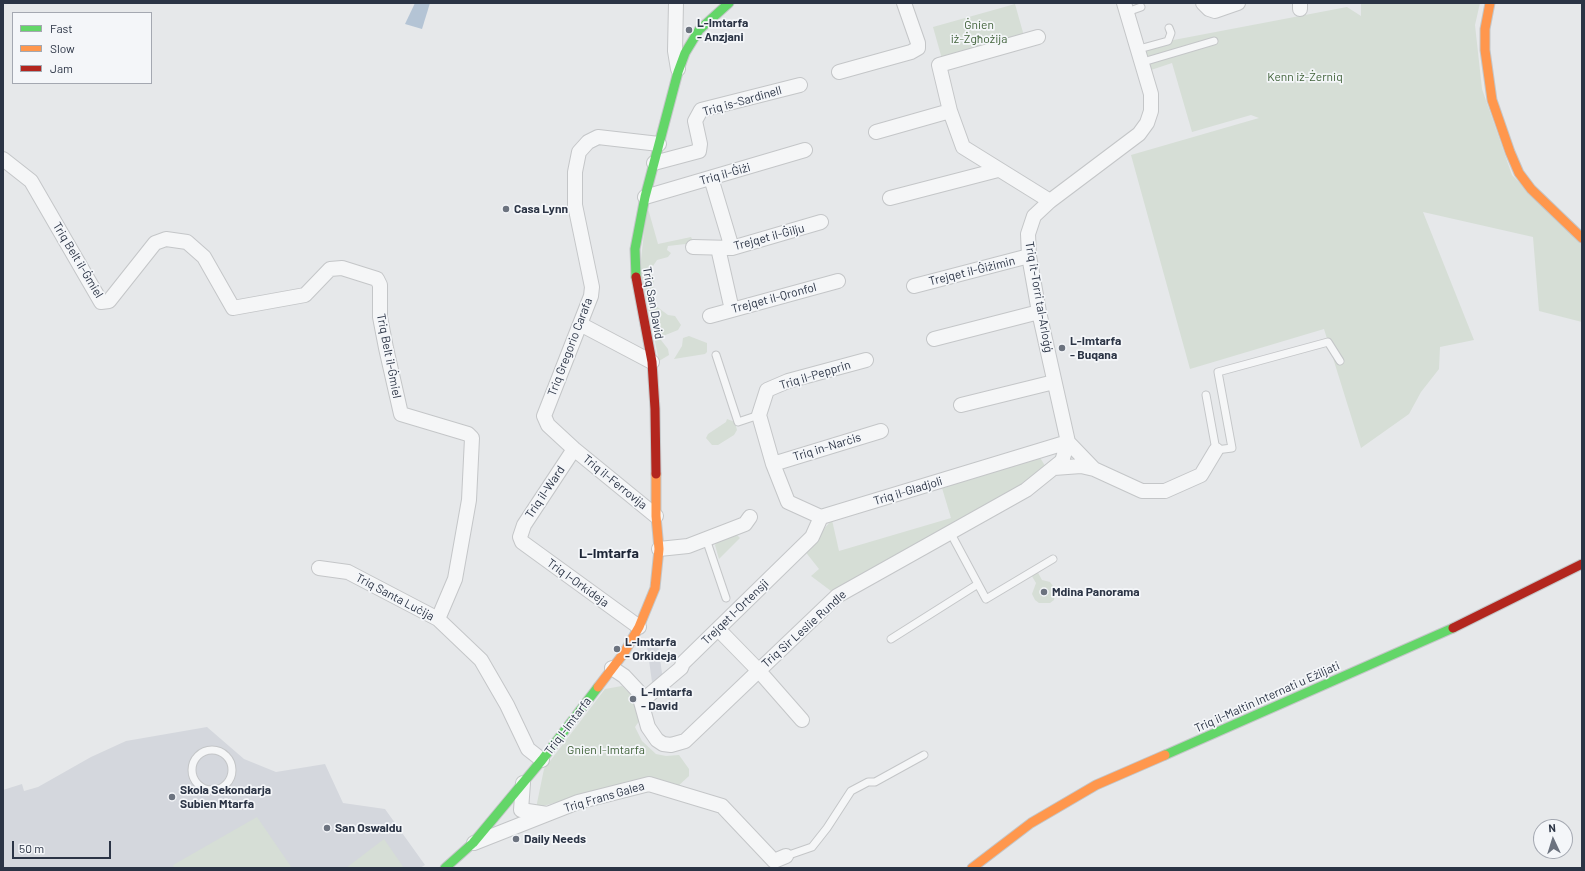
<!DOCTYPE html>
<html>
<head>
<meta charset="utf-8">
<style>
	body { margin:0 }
	#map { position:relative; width:1585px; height:871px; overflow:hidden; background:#e6e8ea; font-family:Barlow,sans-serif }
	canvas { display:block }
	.frame { position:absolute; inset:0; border:4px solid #2b3445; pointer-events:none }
	.legend { position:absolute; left:12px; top:12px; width:140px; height:72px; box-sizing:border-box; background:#f4f6f9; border:1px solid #a4a8b1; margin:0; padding:5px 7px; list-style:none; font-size:12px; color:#2b3445 }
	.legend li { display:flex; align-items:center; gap:8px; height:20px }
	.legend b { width:20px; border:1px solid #a4a8b1 }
	.north { position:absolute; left:1533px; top:819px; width:40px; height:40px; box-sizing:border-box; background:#f4f6f9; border:1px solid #a4a8b1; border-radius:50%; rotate:356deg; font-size:11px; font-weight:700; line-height:16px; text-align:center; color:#2b3445 }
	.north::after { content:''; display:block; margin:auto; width:14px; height:18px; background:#6c737f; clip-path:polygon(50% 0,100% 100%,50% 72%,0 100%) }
	.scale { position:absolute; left:12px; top:841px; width:99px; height:18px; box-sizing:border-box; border:2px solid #2b3445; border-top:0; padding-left:5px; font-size:12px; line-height:14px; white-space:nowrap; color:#2b3445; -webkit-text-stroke:3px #f4f6f9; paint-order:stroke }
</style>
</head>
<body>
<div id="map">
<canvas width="1585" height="871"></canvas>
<div class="frame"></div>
<ul class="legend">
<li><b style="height:5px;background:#63d668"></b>Fast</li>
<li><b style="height:5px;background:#ff974d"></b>Slow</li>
<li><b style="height:5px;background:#b3261e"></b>Jam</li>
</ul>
<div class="north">N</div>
<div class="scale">50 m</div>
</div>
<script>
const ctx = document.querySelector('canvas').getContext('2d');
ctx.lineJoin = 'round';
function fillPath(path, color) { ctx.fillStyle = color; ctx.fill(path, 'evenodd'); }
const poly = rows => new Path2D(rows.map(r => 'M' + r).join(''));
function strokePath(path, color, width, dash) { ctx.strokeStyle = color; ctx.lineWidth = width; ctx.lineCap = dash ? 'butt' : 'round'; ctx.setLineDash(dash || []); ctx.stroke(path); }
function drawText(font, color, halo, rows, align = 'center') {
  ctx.font = font + ' Barlow,sans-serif'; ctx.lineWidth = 3.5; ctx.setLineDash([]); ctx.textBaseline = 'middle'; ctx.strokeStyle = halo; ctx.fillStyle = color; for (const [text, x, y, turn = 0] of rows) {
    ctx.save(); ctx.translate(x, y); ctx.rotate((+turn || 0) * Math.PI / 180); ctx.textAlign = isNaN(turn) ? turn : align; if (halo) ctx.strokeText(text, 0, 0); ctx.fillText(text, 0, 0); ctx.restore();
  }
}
fillPath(poly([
	[658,645,663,680,652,682,647,646],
	[207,727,244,759,276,772,325,764,343,803,385,809,425,865,420,868,3,868,3,790,22,784,24,791,38,787,91,757,126,741]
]), '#d4d7dd');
fillPath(poly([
	[1361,3,1480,3,1475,25,1482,89,1512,175,1582,245,1582,322,1539,311,1533,237,1423,212,1474,340,1440,347,1439,369,1421,392,1409,414,1361,448,1324,329,1190,369,1131,155,1259,118,1251,115,1192,132,1172,63,1151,70,1142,46,1347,7,1361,16],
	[1015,4,1024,36,942,59,933,27],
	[647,205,658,244,691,237,694,243,668,246,667,250,671,253,668,257,657,260,651,269,654,281,653,289,656,306,668,315,675,316,681,325,678,330,663,336,661,340,668,349,669,355,659,361,640,269],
	[689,336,707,343,707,352,705,354,674,359,682,346,683,338],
	[727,419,735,422,737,430,734,435,718,445,712,445,706,438,708,434,726,422],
	[1039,456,1047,469,1015,490,831,591,811,576,819,569,804,550,832,520,839,551,951,518,942,488],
	[735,533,740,538,719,559,715,545,719,539],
	[1036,569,1042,580,1050,582,1056,590,1054,600,1050,603,1039,603,1035,600,1032,594,1036,583,1030,573],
	[622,686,637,700,640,720,635,727,642,741,656,754,666,756,679,755,689,769,689,776,676,788,648,777,536,808,544,769,605,689],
	[257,817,292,868,174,868,173,865],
	[384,839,404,868,346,868]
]), '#d6ded6');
fillPath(poly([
	[415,3,430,3,422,29,405,24]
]), '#b4c4d5');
const lane = poly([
	[1127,12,1141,7],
	[1139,49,1168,41,1171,33,1169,28],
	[1143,62,1214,41],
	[716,355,738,422,759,415],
	[1206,395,1216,450,1232,448,1218,372,1328,342,1340,361],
	[950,532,986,599,1053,559],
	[706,539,726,598],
	[891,639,978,584],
	'192 770a20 20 0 1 1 40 0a20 20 0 1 1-40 0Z',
	[786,856,812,847,827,828,851,791,868,782,875,782,924,755]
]);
const street = poly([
	[676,3,675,51,678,69],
	[1203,3,1209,9,1215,11,1238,3],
	[1300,3,1300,9],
	[1038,37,939,65,950,111,963,147,1050,201],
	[839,72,911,52,918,48,918,43,904,3],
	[876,132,950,111],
	[3,159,31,181,101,302,109,301,155,243,166,239,187,242,204,257,233,308,305,295,330,269,342,268,377,279,380,285,380,317,386,348,401,414,468,434,472,438,469,500,455,579,438,619],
	[654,163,699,151,700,144,695,121,701,110,800,85],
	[711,178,732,248],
	[645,197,805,150],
	[890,198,998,170],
	[693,247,732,248,821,222],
	[718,248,732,310],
	[914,286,1029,256],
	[710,316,838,281],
	[580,324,652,362],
	[934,339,1039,312],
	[866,360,788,381,767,390,759,415,773,464,788,502,821,517,1068,442],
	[961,405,1054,382],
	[1068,442,1039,312,1029,256,1028,234,1034,216,1050,201,1139,134,1147,123,1151,111,1151,94,1124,3],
	[1068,442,1094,469,1142,491,1165,491,1201,475,1216,450],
	[574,449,524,525,520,537,522,542,639,627],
	[773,464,881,431],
	[1054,468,1081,466,1094,469],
	[656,516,574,449,548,425,544,416,591,296,592,287,575,205,575,172,579,152,588,142,598,137,659,144],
	[659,549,688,546,745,524,750,517],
	[319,568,348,572,438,619,481,660,507,705,528,749,542,760],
	[718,629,759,671,802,720],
	[612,668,624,676,638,691,648,727,657,740,663,744,671,745,685,741,837,596,1026,490,1062,461,1068,442],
	[642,701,681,668,683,663,812,537,821,517],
	[523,783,521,810,547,814],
	[474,843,578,802,649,784,722,806,774,861,786,856]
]);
const fast = poly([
	[636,277,635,249,645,197,678,72,685,53,699,30,729,3],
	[1165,755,1453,628],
	[445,868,473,843,542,760,598,687]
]);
const slow = poly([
	[1490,3,1485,29,1485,50,1492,100,1510,152,1519,173,1531,189,1582,238],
	[598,687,624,653,639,627,655,588,659,549,656,516,656,474],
	[972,868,1031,823,1096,785,1165,755]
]);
const jam = poly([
	[636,277,652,362,655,409,656,474],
	[1453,628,1582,564]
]);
strokePath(lane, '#c4c6c8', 9);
strokePath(street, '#c4c6c8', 16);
strokePath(fast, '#c4c6c8', 11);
strokePath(slow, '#c4c6c8', 11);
strokePath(jam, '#c4c6c8', 11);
strokePath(lane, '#f5f6f7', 7);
strokePath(street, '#f5f6f7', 14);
strokePath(fast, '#63d668', 9);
strokePath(slow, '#ff974d', 9);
strokePath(jam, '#b3261e', 9);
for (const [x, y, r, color] of [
	[689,30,4,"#6c737f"],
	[506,209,4,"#6c737f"],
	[1062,348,4,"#6c737f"],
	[1044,592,4,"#6c737f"],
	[617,649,4,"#6c737f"],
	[633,699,4,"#6c737f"],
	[172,797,4,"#6c737f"],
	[327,828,4,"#6c737f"],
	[516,839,4,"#6c737f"]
]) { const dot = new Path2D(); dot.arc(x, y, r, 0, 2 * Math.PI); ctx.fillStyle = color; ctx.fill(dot); strokePath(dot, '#f4f6f9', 1.5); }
drawText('bold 12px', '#2b3445', '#f4f6f9', [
	["L-Imtarfa",697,23],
	["- Anzjani",697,37],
	["Casa Lynn",514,209],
	["L-Imtarfa",1070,341],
	["- Buqana",1070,355],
	["Mdina Panorama",1052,592],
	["L-Imtarfa",625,642],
	["- Orkideja",625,656],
	["L-Imtarfa",641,692],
	["- David",641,706],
	["Skola Sekondarja",180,790],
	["Subien Mtarfa",180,804],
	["San Oswaldu",335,828],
	["Daily Needs",524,839]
], 'left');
drawText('12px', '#3f6138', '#f4f6f9', [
	["Ġnien",979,25],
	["iż-Żgħożija",979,39],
	["Kenn iż-Żerniq",1305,77],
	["Gnien l-Imtarfa",606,750]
]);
drawText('12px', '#2b3445', '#f4f6f9', [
	["Triq is-Sardinell",742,101,-16],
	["Triq il-Ġiżi",725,174,-16],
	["Trejqet il-Ġilju",769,237,-15],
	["Triq Belt il-Ġmiel",78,260,59],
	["Trejqet il-Ġiżimin",972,271,-14],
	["Triq it-Torri tal-Arloġġ",1039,297,80],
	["Trejqet il-Qronfol",774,298,-15],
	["Triq San David",653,303,80],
	["Triq Gregorio Carafa",570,347,-69],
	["Triq Belt il-Ġmiel",389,356,79],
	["Triq il-Pepprin",815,375,-17],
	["Triq in-Narċis",827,447,-17],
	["Triq il-Ferrovija",615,482,39],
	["Triq il-Gladjoli",908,491,-17],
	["Triq il-Ward",545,492,-56],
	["Triq l-Orkideja",578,583,36],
	["Triq Santa Luċija",395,597,28],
	["Trejqet l-Ortensji",735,612,-44],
	["Triq Sir Leslie Rundle",804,629,-42],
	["Triq il-Maltin Internati u Eżiljati",1267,697,-24],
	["Triq l-Imtarfa",568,726,-53],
	["Triq Frans Galea",604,797,-16]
]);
drawText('bold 14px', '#1d2536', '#f4f6f9', [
	["L-Imtarfa",609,553]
]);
</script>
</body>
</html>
